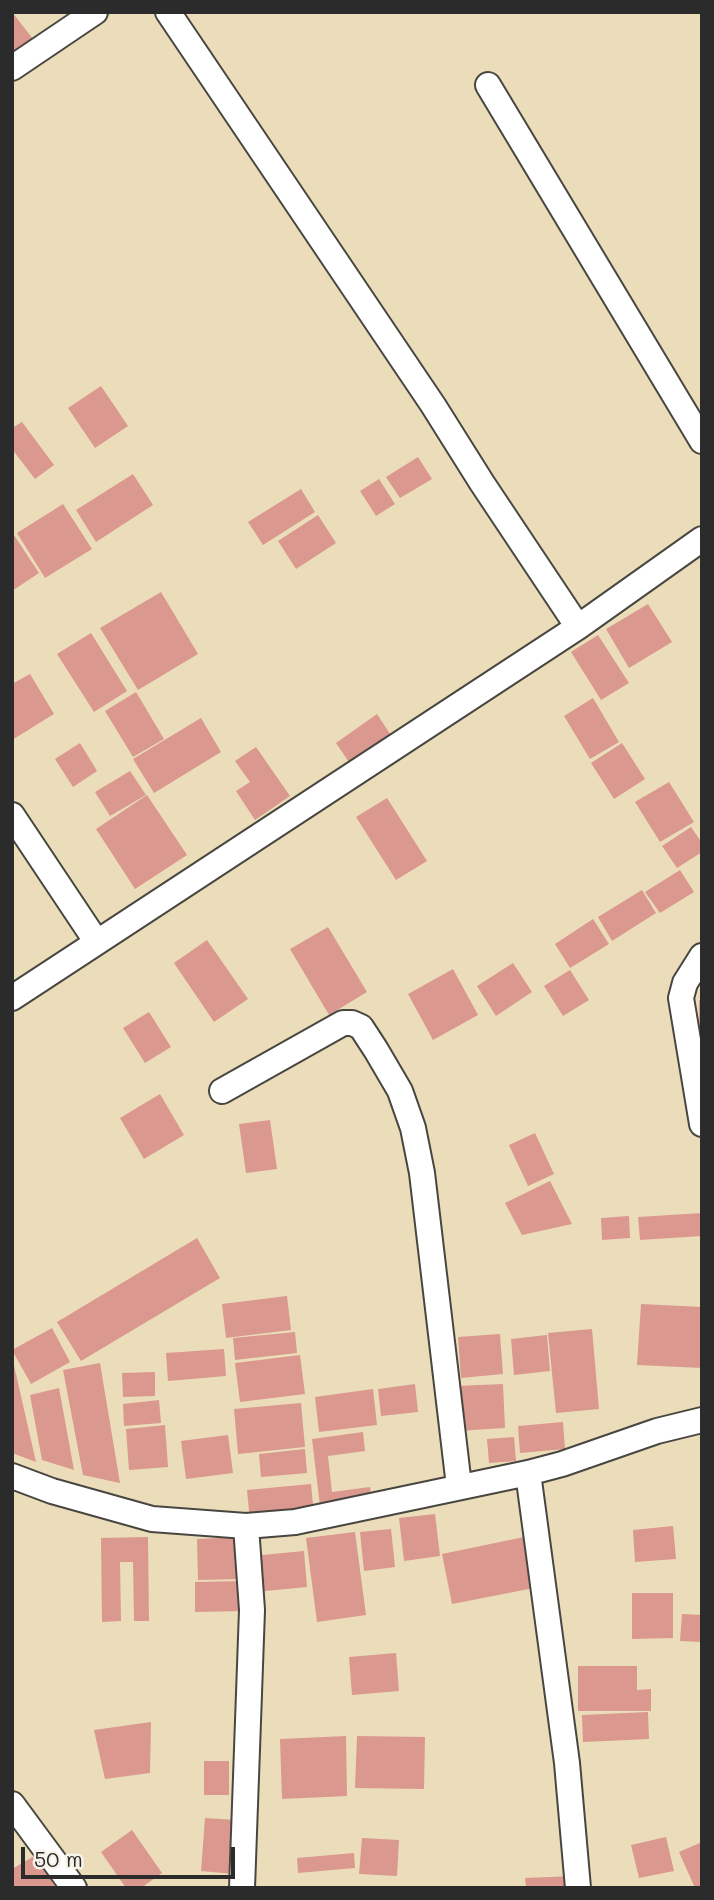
<!DOCTYPE html>
<html>
<head>
<meta charset="utf-8">
<style>
	body { margin:0 }
	#map { position:relative; width:714px; height:1900px; overflow:hidden; background:#ebddba; font-family:Mali,sans-serif }
	canvas { display:block }
	.frame { position:absolute; inset:0; border:14px solid #2b2b2b; pointer-events:none }
	.scale { position:absolute; left:21px; top:1847px; width:214px; height:32px; box-sizing:border-box; border:4px solid #2b2b2b; border-top:0; padding-left:9px; font-size:21px; line-height:24px; white-space:nowrap; color:#2b2b2b; -webkit-text-stroke:5px #f7f3e8; paint-order:stroke }
</style>
</head>
<body>
<div id="map">
<canvas width="714" height="1900"></canvas>
<div class="frame"></div>
<div class="scale">50 m</div>
</div>
<script>
const ctx = document.querySelector('canvas').getContext('2d');
ctx.lineJoin = 'round';
function fillPath(path, color) { ctx.fillStyle = color; ctx.fill(path, 'evenodd'); }
const poly = rows => new Path2D(rows.map(r => 'M' + r).join(''));
function strokePath(path, color, width, dash) { ctx.strokeStyle = color; ctx.lineWidth = width; ctx.lineCap = dash ? 'butt' : 'round'; ctx.setLineDash(dash || []); ctx.stroke(path); }
fillPath(poly([
	[12,12,33,39,12,54],
	[101,386,128,426,95,448,68,408],
	[22,422,54,465,35,479,12,449,12,428],
	[418,457,432,479,400,498,386,477],
	[133,474,153,505,96,542,76,510],
	[379,479,395,504,376,516,360,491],
	[301,489,315,512,263,545,248,522],
	[63,504,92,549,45,578,17,533],
	[318,515,336,543,296,569,278,541],
	[12,532,39,573,12,591],
	[161,592,198,654,138,690,100,628],
	[648,604,672,642,629,668,606,629],
	[91,633,127,691,94,712,57,654],
	[598,635,629,683,601,700,571,652],
	[30,674,54,714,12,740,12,684],
	[136,692,164,739,133,757,105,711],
	[593,698,619,742,590,759,564,716],
	[377,714,392,737,351,765,336,743],
	[201,718,221,752,154,793,133,759],
	[80,743,97,771,73,787,55,759],
	[622,743,645,779,614,799,591,763],
	[256,747,290,796,255,820,236,791,250,782,235,761],
	[130,771,146,795,110,816,95,792],
	[669,782,694,822,660,842,635,802],
	[147,795,187,855,135,889,96,829],
	[387,798,427,861,396,880,356,817],
	[691,827,702,843,702,852,677,868,662,846],
	[680,870,694,892,660,913,645,892],
	[642,890,656,913,612,941,598,917],
	[593,919,609,944,570,968,555,944],
	[328,927,367,992,329,1015,290,949],
	[207,940,248,999,214,1022,174,963],
	[513,963,532,992,496,1016,477,986],
	[453,969,478,1015,433,1040,408,994],
	[570,970,589,1000,563,1016,544,986],
	[699,1000,702,1000,702,1039,699,1039],
	[149,1012,171,1047,145,1063,123,1028],
	[160,1094,184,1135,144,1159,120,1118],
	[270,1120,277,1169,246,1173,239,1124],
	[535,1133,554,1174,528,1186,509,1145],
	[550,1181,572,1224,522,1235,505,1203],
	[702,1213,702,1236,640,1240,638,1217],
	[629,1216,630,1238,602,1240,601,1218],
	[197,1238,220,1278,81,1361,57,1322],
	[287,1296,291,1330,226,1338,222,1304],
	[641,1304,702,1307,702,1368,637,1365],
	[52,1328,70,1362,31,1384,12,1350],
	[592,1329,599,1409,556,1413,548,1333],
	[295,1332,297,1353,235,1360,233,1338],
	[500,1334,503,1374,461,1378,458,1337],
	[547,1335,550,1371,514,1375,511,1339],
	[224,1349,226,1376,168,1381,166,1353],
	[300,1355,305,1394,240,1402,235,1363],
	[12,1361,13,1361,36,1462,12,1453],
	[100,1363,120,1483,83,1475,63,1370],
	[155,1372,155,1396,123,1397,122,1373],
	[415,1384,418,1412,381,1416,378,1389],
	[503,1384,505,1428,458,1431,455,1386],
	[59,1388,74,1470,42,1460,30,1395],
	[373,1389,377,1425,319,1432,315,1397],
	[159,1400,161,1423,124,1426,123,1404],
	[301,1403,305,1447,238,1454,234,1409],
	[563,1422,565,1449,520,1453,518,1426],
	[165,1425,168,1467,129,1470,126,1429],
	[363,1432,365,1451,328,1456,332,1492,370,1487,372,1499,320,1506,312,1439],
	[228,1435,233,1473,186,1479,181,1441],
	[514,1437,516,1461,489,1463,487,1439],
	[305,1449,307,1473,261,1477,259,1454],
	[311,1484,314,1516,250,1521,247,1490],
	[435,1514,440,1556,404,1561,399,1518],
	[673,1526,676,1559,635,1562,633,1530],
	[391,1529,395,1567,364,1571,360,1532],
	[355,1532,366,1615,317,1622,306,1538],
	[148,1537,149,1621,134,1621,133,1562,120,1562,121,1621,102,1622,101,1538],
	[243,1537,244,1579,198,1580,197,1539],
	[524,1537,534,1588,452,1604,442,1554],
	[304,1551,307,1587,255,1592,252,1556],
	[244,1581,244,1611,195,1612,195,1582],
	[632,1593,673,1593,673,1638,632,1639],
	[682,1614,702,1615,702,1642,680,1641],
	[396,1653,399,1691,352,1695,349,1657],
	[578,1666,637,1666,637,1690,651,1689,651,1711,578,1711],
	[648,1712,649,1739,583,1742,582,1715],
	[151,1722,150,1773,105,1779,94,1730],
	[346,1736,347,1796,282,1799,280,1739],
	[357,1736,425,1737,424,1789,355,1788],
	[204,1761,229,1761,229,1795,204,1795],
	[205,1818,237,1820,234,1874,201,1871],
	[132,1830,162,1873,141,1888,126,1888,101,1852],
	[666,1837,674,1871,639,1878,631,1845],
	[362,1838,399,1840,397,1876,359,1874],
	[702,1842,702,1888,695,1888,679,1852],
	[354,1853,355,1868,298,1873,297,1858],
	[36,1855,56,1888,12,1888,12,1869],
	[573,1876,573,1888,526,1888,525,1878]
]), '#db988e');
const street = poly([
	[168,12,433,405,482,483,578,627],
	[12,68,95,12],
	[488,85,702,441],
	[12,815,96,941],
	[702,956,685,983,681,998,702,1124],
	[12,998,578,627,702,539],
	[222,1091,343,1023,352,1023,361,1027,376,1050,400,1091,413,1128,422,1173,459,1486],
	[528,1473,567,1763,578,1888],
	[12,1476,52,1491,152,1519,246,1526,295,1522,528,1473,562,1464,657,1431,702,1420],
	[12,1804,74,1888],
	[242,1888,252,1610,246,1526]
]);
strokePath(street, '#484640', 28);
strokePath(street, '#fff', 24);
</script>
</body>
</html>
